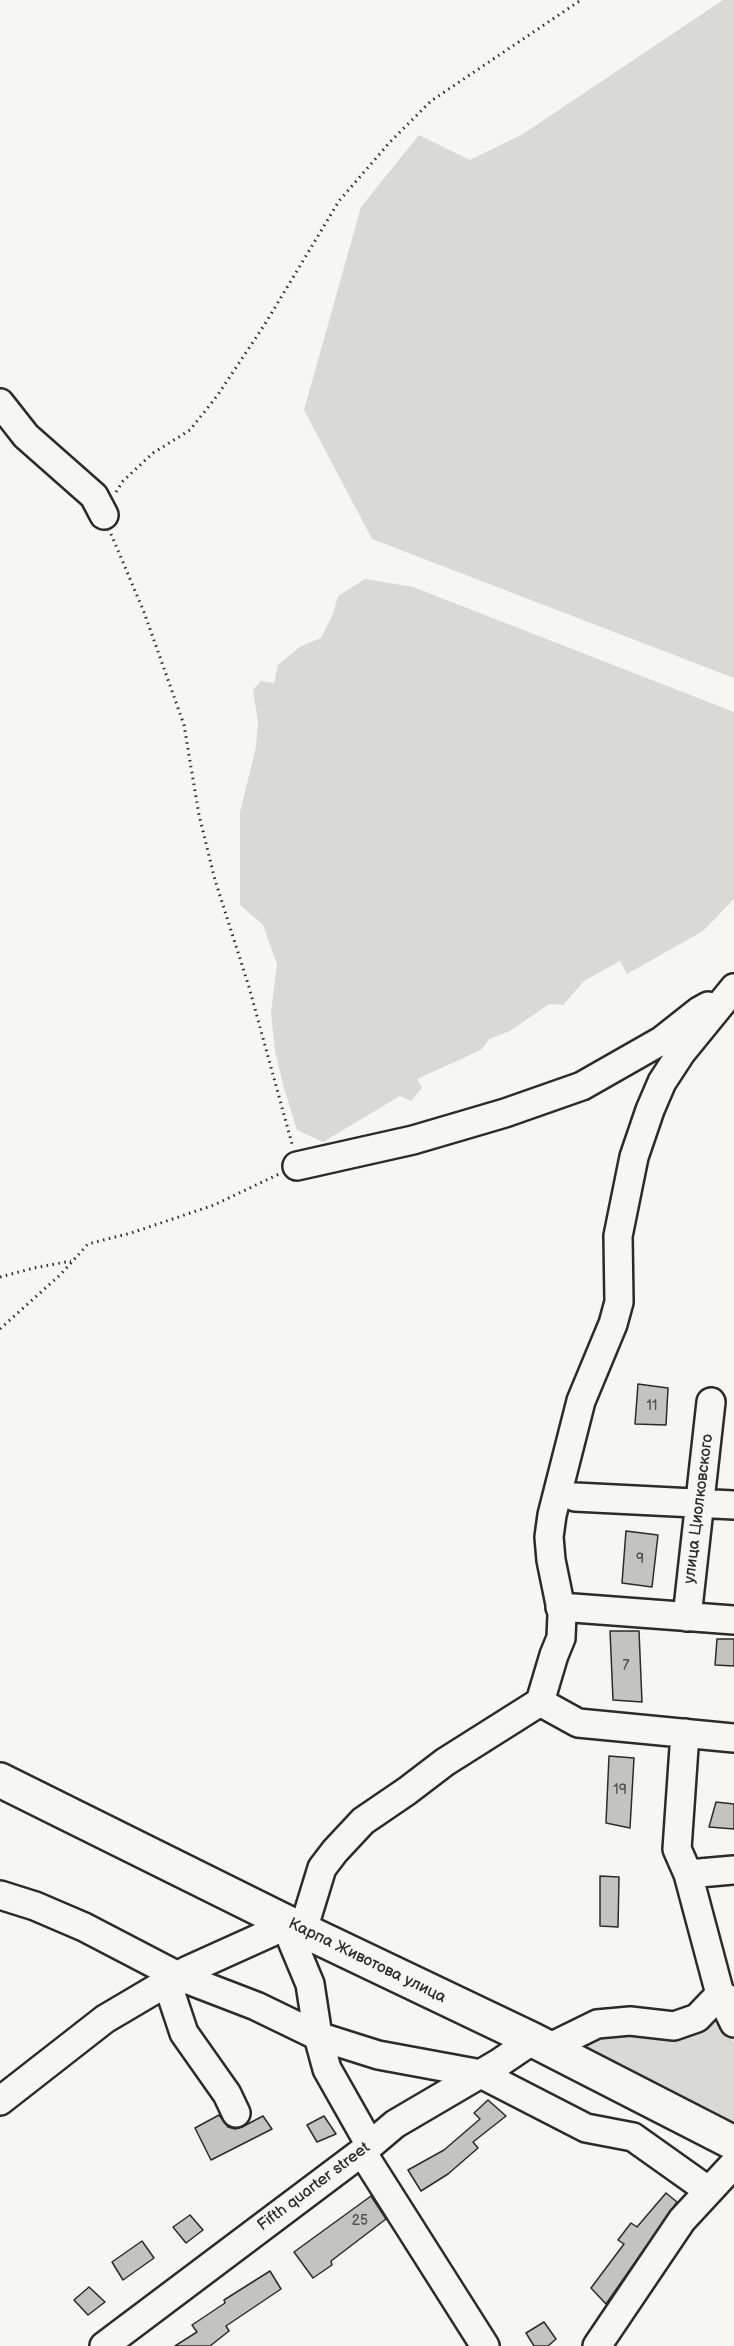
<!DOCTYPE html>
<html>
<head>
<meta charset="utf-8">
<style>
	body { margin:0 }
	canvas { display:block; background:#f6f6f2 }
</style>
</head>
<body>
<canvas width="734" height="2346"></canvas>
<script>
const ctx = document.querySelector('canvas').getContext('2d');
ctx.lineJoin = 'round';
function fillPath(path, color) { ctx.fillStyle = color; ctx.fill(path, 'evenodd'); }
const poly = rows => new Path2D(rows.map(r => 'M' + r).join(''));
function strokePath(path, color, width, dash) { ctx.strokeStyle = color; ctx.lineWidth = width; ctx.lineCap = dash ? 'butt' : 'round'; ctx.setLineDash(dash || []); ctx.stroke(path); }
function drawText(font, color, halo, rows, align = 'center') {
  ctx.font = font + ' "Balsamiq Sans",sans-serif'; ctx.lineWidth = 6; ctx.setLineDash([]); ctx.textBaseline = 'middle'; ctx.strokeStyle = halo; ctx.fillStyle = color; for (const [text, x, y, turn = 0] of rows) {
    ctx.save(); ctx.translate(x, y); ctx.rotate((+turn || 0) * Math.PI / 180); ctx.textAlign = isNaN(turn) ? turn : align; if (halo) ctx.strokeText(text, 0, 0); ctx.fillText(text, 0, 0); ctx.restore();
  }
}
fillPath(poly([
	[723,0,734,0,734,678,372,539,304,410,361,207,419,135,470,160,523,134],
	[365,579,413,587,734,712,734,899,703,931,627,974,620,961,584,981,563,1005,549,1004,510,1031,489,1039,481,1050,417,1079,422,1088,411,1101,400,1096,323,1142,297,1130,284,1088,275,1051,271,1013,277,964,263,925,240,905,240,812,256,747,258,722,253,690,261,681,274,683,278,665,301,646,321,638,333,614,338,596],
	[718,2009,734,2043,734,2127,567,2045]
]), '#d9d9d5');
const building = poly([
	[638,1384,668,1388,666,1425,635,1424,638,1384],
	[626,1531,658,1535,652,1587,622,1583,626,1531],
	[610,1631,639,1631,642,1702,613,1700,610,1631],
	[717,1639,734,1639,734,1666,715,1665,717,1639],
	[609,1756,634,1758,630,1828,606,1823,609,1756],
	[716,1802,734,1804,734,1829,709,1827,716,1802],
	[600,1876,619,1877,618,1927,600,1926,600,1876],
	[488,2100,506,2116,473,2142,478,2148,448,2174,421,2191,408,2170,444,2150,480,2119,474,2113,488,2100],
	[219,2115,228,2127,235,2129,242,2127,263,2116,272,2129,211,2160,195,2128,219,2115],
	[324,2116,336,2134,317,2142,307,2125,324,2116],
	[666,2193,677,2202,606,2304,591,2288,624,2244,618,2240,631,2223,637,2227,666,2193],
	[371,2196,386,2219,331,2261,332,2265,313,2278,294,2252,371,2196],
	[190,2215,203,2230,186,2243,173,2227,190,2215],
	[142,2241,154,2258,123,2280,112,2262,142,2241],
	[270,2271,281,2289,226,2326,229,2331,210,2346,175,2346,197,2332,192,2325,225,2303,224,2300,270,2271],
	[89,2287,105,2302,88,2315,74,2300,89,2287],
	[544,2322,556,2339,548,2346,534,2346,526,2333,544,2322]
]);
fillPath(building, '#c3c3c0');
strokePath(building, '#2b2b2b', 1.5);
const minor = poly([
	[0,403,26,436,94,496,104,515],
	[297,1166,413,1140,505,1113,582,1086,661,1041,699,1011,708,1006],
	[575,1497,734,1505],
	[560,1607,734,1620],
	[687,1617,711,1402],
	[540,1702,578,1723,734,1738],
	[685,1733,677,1849,688,1874,720,1994,734,2023],
	[688,1874,734,1870],
	[0,1895,35,1906,84,1927,178,1976,256,2006,318,2036,378,2055,481,2074,586,2128,633,2137,709,2191],
	[303,1930,322,1868,335,1851,363,1821,407,1791,445,1762,540,1702,554,1655,561,1638,562,1614,551,1560,549,1537,552,1515,581,1401,613,1324,619,1302,618,1236,634,1157,650,1110,662,1082,681,1053,734,988],
	[170,1981,172,1997,184,2033,227,2094,236,2113],
	[548,2048,597,2024,630,2021,674,2026,697,2018,720,1994,733,2002],
	[0,2101,105,2019,188,1970,290,1924,292,1941,310,1984,318,2036,327,2069,370,2145],
	[362,2152,485,2346],
	[104,2346,362,2152,395,2124,499,2063,533,2040],
	[597,2346,682,2220,734,2164]
]);
const major = poly([
	[0,1780,290,1924,533,2040,734,2143]
]);
strokePath(minor, '#2b2b2b', 32);
strokePath(major, '#2b2b2b', 38);
strokePath(poly([
	[116,492,123,481,153,453,190,430,217,396,265,324,339,201,390,142,431,101,581,0],
	[111,534,144,612,184,725,199,815,215,880,249,987,292,1144],
	[0,1277,34,1268,71,1261],
	[0,1329,61,1274,88,1244,131,1233,214,1205,279,1174]
]), '#2b2b2b', 3, [1.5, 4.5]);
strokePath(minor, '#f6f6f2', 27);
strokePath(major, '#f6f6f2', 33);
drawText('14px', '#515150', null, [
	["11",652,1406],
	["9",640,1559],
	["7",626,1666],
	["19",620,1790],
	["25",360,2221]
]);
drawText('16px', '#2b2b2b', '#f6f6f2', [
	["улица Циолковского",699,1509,-83],
	["Карпа Животова улица",367,1961,26],
	["Fifth quarter street",314,2187,-37]
]);
</script>
</body>
</html>
